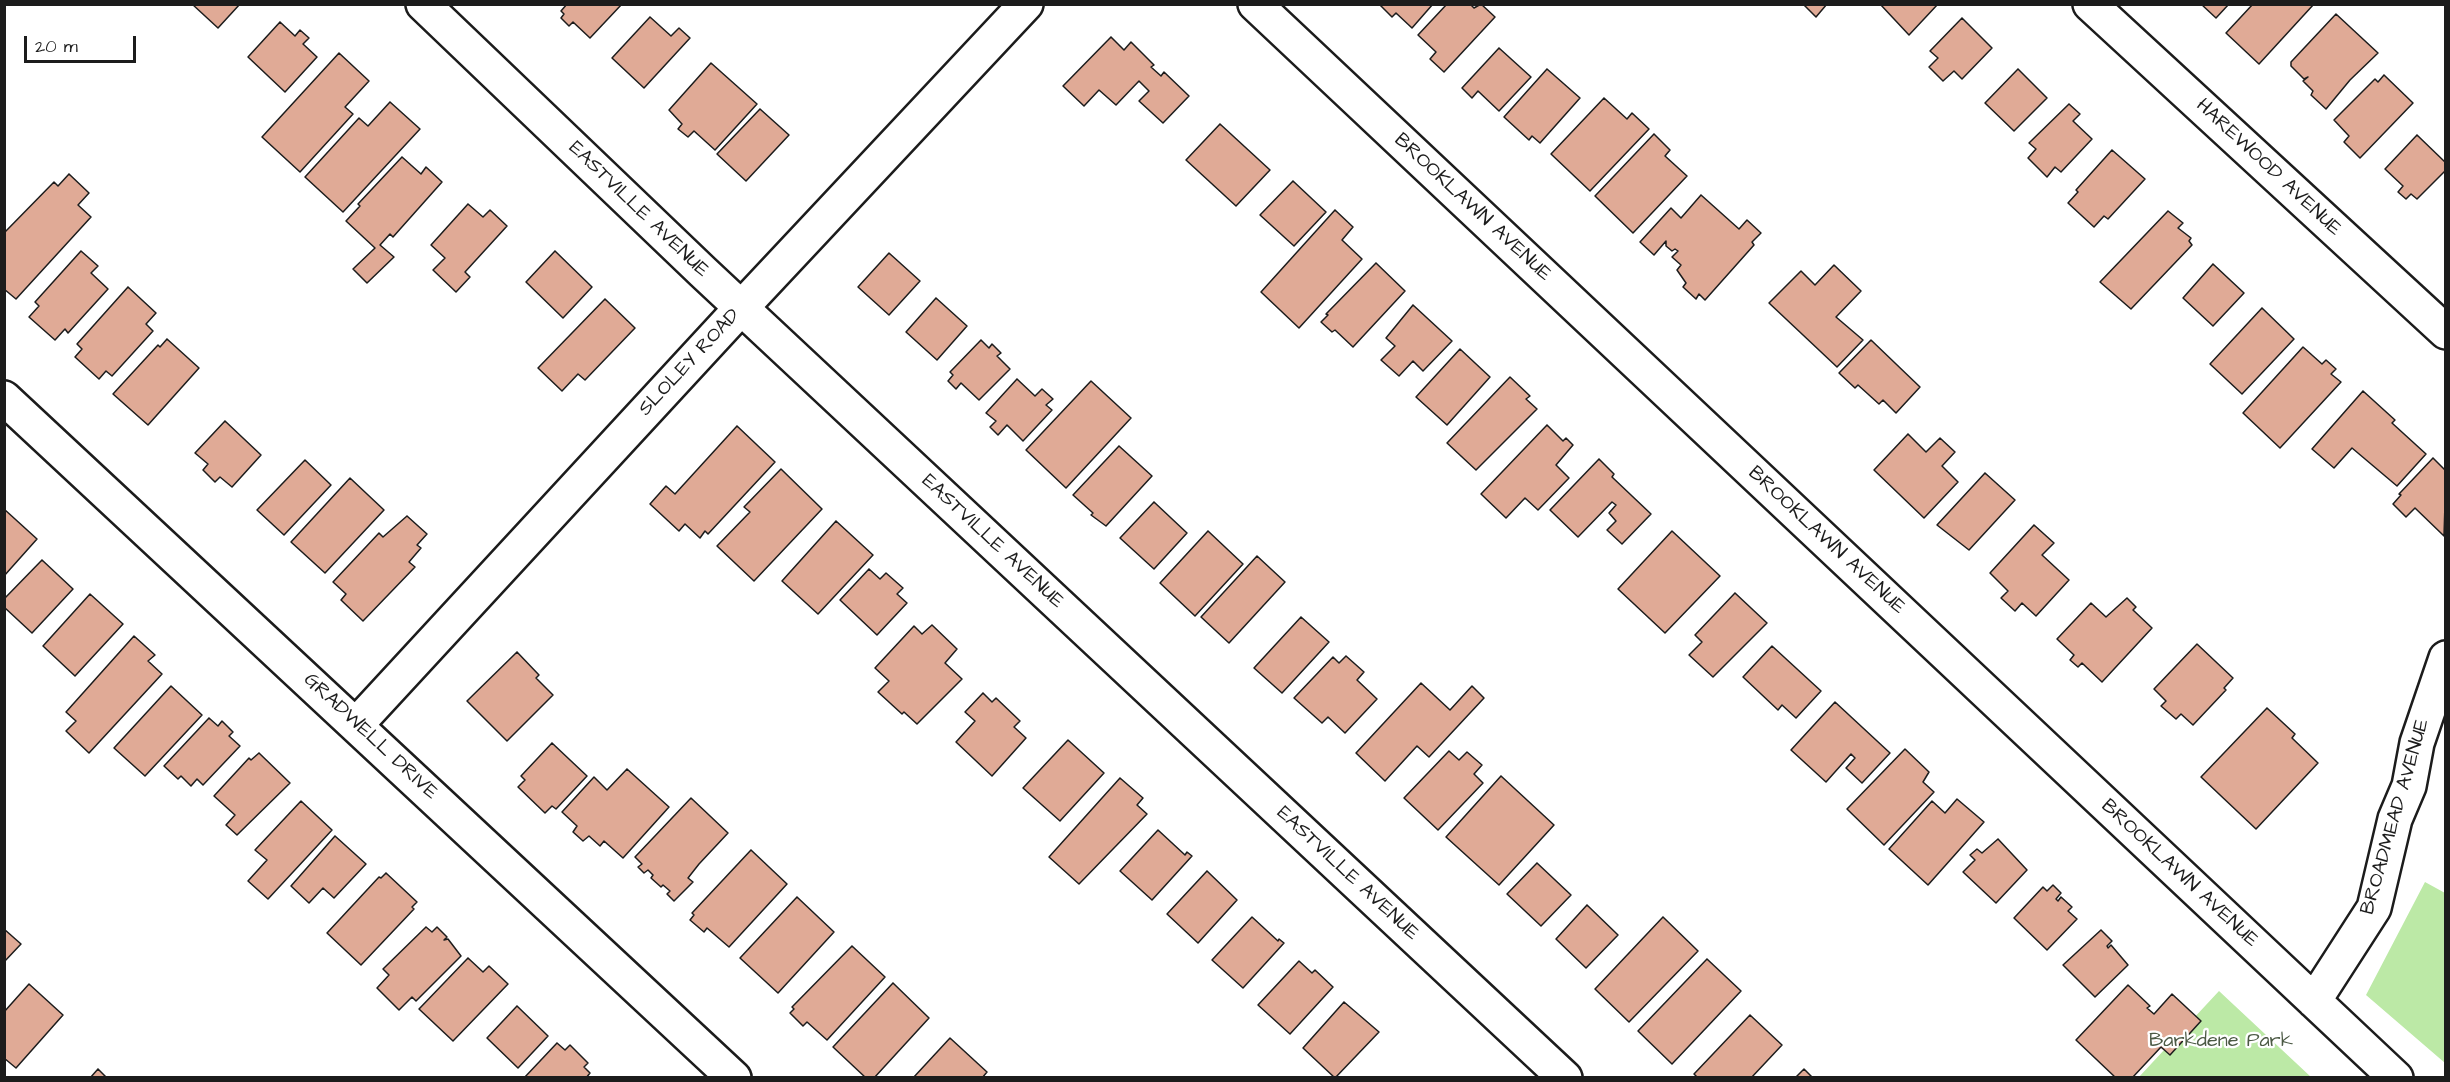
<!DOCTYPE html>
<html>
<head>
<meta charset="utf-8">
<style>
	body { margin:0 }
	#map { position:relative; width:2450px; height:1082px; overflow:hidden; background:#fff; font-family:"Architects Daughter",sans-serif }
	canvas { display:block }
	.frame { position:absolute; inset:0; border:6px solid #1c1c1c; pointer-events:none }
	.scale { position:absolute; left:24px; top:36px; width:112px; height:27px; box-sizing:border-box; border:3px solid #1c1c1c; border-top:0; padding-left:8px; font-size:18px; line-height:21px; white-space:nowrap; color:#1c1c1c; -webkit-text-stroke:4px #fff; paint-order:stroke }
</style>
</head>
<body>
<div id="map">
<canvas width="2450" height="1082"></canvas>
<div class="frame"></div>
<div class="scale">20 m</div>
</div>
<script>
const ctx = document.querySelector('canvas').getContext('2d');
ctx.lineJoin = 'round';
function fillPath(path, color) { ctx.fillStyle = color; ctx.fill(path, 'evenodd'); }
const poly = rows => new Path2D(rows.map(r => 'M' + r).join(''));
function strokePath(path, color, width, dash) { ctx.strokeStyle = color; ctx.lineWidth = width; ctx.lineCap = dash ? 'butt' : 'round'; ctx.setLineDash(dash || []); ctx.stroke(path); }
function drawText(font, color, halo, rows, align = 'center') {
  ctx.font = font + ' "Architects Daughter",sans-serif'; ctx.lineWidth = 4.5; ctx.setLineDash([]); ctx.textBaseline = 'middle'; ctx.strokeStyle = halo; ctx.fillStyle = color; for (const [text, x, y, turn = 0] of rows) {
    ctx.save(); ctx.translate(x, y); ctx.rotate((+turn || 0) * Math.PI / 180); ctx.textAlign = isNaN(turn) ? turn : align; if (halo) ctx.strokeText(text, 0, 0); ctx.fillText(text, 0, 0); ctx.restore();
  }
}
fillPath(poly([
	[2425,882,2445,893,2445,1063,2366,995],
	[2219,991,2311,1077,2138,1078]
]), '#bce9a6');
const building = poly([
	[192,4,240,4,218,28,192,4],
	[567,4,622,4,590,38,573,22,569,26,561,18,564,14,561,11,567,4],
	[1379,4,1433,4,1412,28,1396,13,1392,17,1379,4],
	[1447,4,1470,4,1474,8,1481,4,1495,17,1444,72,1430,59,1436,52,1418,35,1447,4],
	[1803,4,1827,4,1816,17,1803,4],
	[1880,4,1938,4,1909,35,1880,4],
	[2201,4,2229,4,2216,18,2201,4],
	[2253,4,2314,4,2259,64,2226,33,2253,4],
	[2336,14,2378,53,2350,80,2326,109,2311,95,2313,91,2303,81,2308,77,2304,79,2291,66,2291,62,2336,14],
	[650,17,671,36,679,28,690,38,644,88,612,58,650,17],
	[1962,18,1992,48,1962,79,1954,71,1943,81,1929,67,1938,58,1930,51,1962,18],
	[280,22,295,36,300,30,309,38,303,44,317,57,285,92,248,57,280,22],
	[1111,37,1124,50,1131,42,1154,65,1151,67,1161,76,1164,72,1189,96,1163,123,1139,101,1149,91,1139,81,1116,105,1099,90,1084,106,1063,86,1111,37],
	[1499,48,1531,77,1499,111,1478,91,1472,98,1462,88,1499,48],
	[339,53,369,81,345,107,353,114,300,172,262,137,339,53],
	[711,63,757,104,715,150,694,131,688,137,678,129,682,124,669,110,711,63],
	[1547,69,1580,98,1540,143,1532,136,1529,140,1504,117,1547,69],
	[2018,69,2047,98,2014,131,1985,103,2018,69],
	[2384,75,2413,103,2360,158,2344,142,2349,136,2334,120,2375,79,2378,82,2384,75],
	[1604,98,1627,119,1632,113,1649,129,1590,191,1551,154,1604,98],
	[390,102,420,129,343,212,305,177,359,118,368,126,390,102],
	[2069,104,2080,114,2073,121,2092,139,2061,172,2055,167,2047,177,2028,158,2036,149,2029,143,2069,104],
	[760,109,789,135,746,181,717,154,760,109],
	[1220,124,1270,170,1236,206,1186,160,1220,124],
	[1654,134,1670,150,1665,156,1687,176,1633,233,1595,196,1654,134],
	[2417,135,2446,163,2446,170,2417,199,2411,194,2406,199,2398,192,2403,186,2385,169,2417,135],
	[2112,150,2145,179,2108,219,2104,216,2094,227,2068,203,2078,192,2076,190,2112,150],
	[402,157,421,174,426,167,442,182,393,237,390,234,380,245,394,257,367,283,353,269,375,248,346,221,360,206,358,204,402,157],
	[69,174,89,193,78,205,91,217,16,299,4,289,4,233,54,182,58,186,69,174],
	[1293,181,1326,212,1294,246,1260,215,1293,181],
	[1701,195,1739,229,1747,220,1761,233,1752,242,1754,245,1705,300,1699,294,1696,299,1683,287,1686,283,1677,270,1681,265,1672,257,1678,251,1675,249,1672,251,1666,246,1666,241,1654,255,1640,242,1671,208,1681,218,1701,195],
	[468,204,483,217,490,210,507,226,465,272,470,277,456,292,433,270,445,258,431,245,468,204],
	[1335,210,1353,227,1342,240,1362,259,1299,328,1261,292,1335,210],
	[2168,211,2183,223,2178,228,2191,238,2189,241,2192,245,2131,309,2100,282,2168,211],
	[81,251,98,266,91,273,108,289,68,333,65,329,55,340,29,317,39,306,35,302,81,251],
	[555,251,592,287,563,318,526,282,555,251],
	[889,253,920,281,889,315,858,287,889,253],
	[1376,263,1405,291,1353,347,1335,330,1332,332,1321,322,1328,315,1326,314,1376,263],
	[2213,264,2244,293,2213,326,2183,298,2213,264],
	[1834,265,1861,291,1836,317,1863,340,1837,367,1769,303,1801,271,1815,285,1834,265],
	[128,287,156,313,146,324,153,331,112,376,106,371,99,379,75,357,82,349,77,344,128,287],
	[936,298,967,326,937,360,906,332,936,298],
	[605,299,635,328,585,380,578,374,562,391,538,368,605,299],
	[1413,305,1452,341,1423,371,1413,361,1399,376,1381,360,1395,346,1386,338,1413,305],
	[2262,308,2294,339,2242,394,2210,364,2262,308],
	[167,339,199,368,148,425,113,394,158,345,160,347,167,339],
	[981,340,989,348,992,344,1001,353,997,356,1010,369,979,400,961,383,956,389,948,381,953,375,950,372,981,340],
	[1871,340,1920,387,1896,413,1883,400,1879,404,1858,385,1855,388,1839,373,1871,340],
	[2303,347,2322,364,2326,360,2336,369,2331,374,2341,382,2280,448,2243,413,2303,347],
	[1460,349,1490,377,1447,425,1416,397,1460,349],
	[1510,377,1530,396,1526,399,1537,409,1476,470,1447,443,1510,377],
	[1017,379,1035,396,1042,389,1053,399,1046,405,1052,410,1023,441,1007,425,998,435,990,427,996,421,986,413,1017,379],
	[1091,381,1131,418,1066,488,1026,450,1091,381],
	[2363,391,2395,420,2392,423,2426,454,2397,486,2352,448,2334,468,2312,449,2363,391],
	[225,421,261,455,232,487,220,477,215,482,203,470,208,464,195,453,225,421],
	[1547,425,1563,441,1566,438,1573,445,1556,465,1569,478,1538,510,1525,498,1506,518,1481,494,1547,425],
	[737,426,775,462,708,534,705,531,700,538,685,524,679,531,650,504,666,486,675,494,737,426],
	[1908,434,1926,452,1940,438,1955,452,1942,466,1958,482,1924,518,1874,470,1908,434],
	[1119,446,1152,476,1106,526,1091,515,1093,513,1073,495,1119,446],
	[2433,458,2446,471,2444,536,2415,508,2406,517,2393,504,2401,495,2399,494,2433,458],
	[1599,459,1614,474,1612,477,1651,514,1622,544,1607,530,1616,521,1609,513,1616,505,1612,502,1578,537,1550,510,1599,459],
	[305,460,331,485,284,535,257,510,305,460],
	[781,469,822,509,754,581,717,546,750,512,744,507,781,469],
	[1985,473,2015,500,1969,550,1937,525,1985,473],
	[350,478,384,510,325,573,291,542,350,478],
	[1154,502,1187,533,1154,569,1120,538,1154,502],
	[4,509,37,539,4,576,4,509],
	[407,516,427,534,417,545,421,548,409,562,415,567,363,621,341,600,346,594,333,582,379,533,383,537,407,516],
	[836,521,873,555,818,614,782,581,836,521],
	[2034,525,2054,543,2042,555,2069,580,2036,616,2022,603,2015,611,2001,598,2008,591,1990,573,2034,525],
	[1208,531,1243,564,1195,616,1160,583,1208,531],
	[1672,531,1720,576,1665,633,1618,589,1672,531],
	[1257,556,1285,582,1229,643,1201,617,1257,556],
	[42,560,73,589,32,633,4,607,4,599,42,560],
	[869,569,880,579,886,573,903,588,897,594,907,603,877,635,840,600,869,569],
	[1735,593,1767,623,1713,677,1689,655,1702,642,1695,635,1735,593],
	[90,594,123,624,75,676,43,646,90,594],
	[2127,598,2136,607,2133,610,2152,628,2102,682,2082,663,2078,667,2070,660,2074,655,2057,639,2091,603,2106,617,2127,598],
	[1301,617,1329,642,1282,693,1254,668,1301,617],
	[932,625,957,649,945,663,962,679,917,724,904,712,902,714,878,692,889,681,875,668,914,626,922,634,932,625],
	[134,636,155,655,148,661,162,674,89,753,66,731,76,721,66,712,134,636],
	[2197,644,2233,678,2224,688,2226,690,2193,725,2181,714,2176,719,2161,706,2166,701,2154,689,2197,644],
	[1772,646,1821,691,1796,718,1782,705,1778,710,1743,677,1772,646],
	[517,652,539,675,536,678,553,695,507,741,467,701,517,652],
	[1346,656,1364,672,1357,680,1377,699,1345,733,1328,717,1322,723,1294,698,1333,657,1339,663,1346,656],
	[1421,683,1450,710,1472,686,1484,698,1429,757,1417,746,1385,781,1356,753,1421,683],
	[171,686,202,715,145,776,114,748,171,686],
	[983,693,992,702,996,698,1020,721,1014,727,1026,738,992,776,956,742,975,721,965,712,983,693],
	[1835,702,1890,753,1862,783,1846,768,1855,758,1851,754,1826,782,1791,750,1835,702],
	[2267,708,2295,734,2292,738,2318,763,2256,829,2201,777,2267,708],
	[209,718,218,726,222,721,233,732,229,736,240,746,203,785,197,779,191,786,181,776,178,779,164,766,209,718],
	[1068,740,1104,773,1060,821,1023,788,1068,740],
	[552,743,587,776,556,809,552,806,545,813,518,787,525,780,521,776,552,743],
	[1905,749,1929,772,1923,782,1934,792,1884,845,1847,809,1905,749],
	[1449,751,1459,760,1467,752,1482,765,1474,774,1483,783,1438,830,1404,798,1449,751],
	[259,753,290,783,237,835,226,825,235,815,214,796,249,758,251,760,259,753],
	[627,769,669,807,623,858,604,841,600,846,589,836,583,841,573,832,577,826,562,812,594,777,607,790,627,769],
	[1501,776,1554,825,1499,885,1446,837,1501,776],
	[1120,778,1143,798,1137,805,1147,814,1079,884,1049,857,1120,778],
	[691,798,728,833,699,864,688,878,693,882,674,901,667,894,670,891,663,885,661,887,651,878,653,875,648,870,644,873,638,867,642,864,635,857,691,798],
	[1957,799,1984,822,1928,885,1889,849,1932,801,1945,813,1957,799],
	[301,801,332,830,268,899,248,881,267,860,255,850,301,801],
	[1158,830,1185,855,1187,852,1192,856,1152,900,1120,871,1158,830],
	[335,836,366,864,334,898,323,888,309,903,291,886,335,836],
	[1998,839,2027,870,1996,903,1963,872,1975,860,1970,855,1977,849,1982,853,1998,839],
	[751,850,787,884,729,947,707,928,704,932,690,920,694,915,692,913,751,850],
	[1537,863,1571,895,1541,926,1507,894,1537,863],
	[1207,871,1237,900,1198,943,1167,914,1207,871],
	[386,873,417,902,412,907,414,909,361,965,327,933,379,877,381,878,386,873],
	[2053,885,2061,893,2056,899,2058,901,2061,897,2072,907,2068,911,2077,919,2047,950,2014,918,2043,887,2047,891,2053,885],
	[797,897,834,932,778,993,740,958,797,897],
	[1587,905,1618,935,1586,968,1556,939,1587,905],
	[1252,917,1278,941,1279,939,1284,943,1243,988,1212,960,1252,917],
	[1663,917,1698,951,1629,1022,1595,989,1663,917],
	[426,927,432,932,437,927,447,937,444,940,448,939,461,956,416,1001,412,997,399,1010,377,988,389,975,383,969,426,927],
	[4,929,21,944,4,962,4,929],
	[2101,930,2112,941,2107,946,2108,948,2111,945,2128,965,2095,997,2063,965,2101,930],
	[852,946,885,977,827,1040,807,1022,803,1026,790,1013,794,1009,792,1007,852,946],
	[468,958,483,972,489,966,508,984,453,1041,419,1009,468,958],
	[1707,959,1741,991,1672,1064,1638,1031,1707,959],
	[1299,961,1312,973,1315,970,1333,987,1290,1034,1258,1005,1299,961],
	[893,983,929,1018,874,1078,866,1078,833,1047,893,983],
	[29,984,63,1015,16,1068,4,1058,4,1012,29,984],
	[2128,985,2150,1006,2147,1008,2154,1014,2172,994,2201,1021,2170,1055,2161,1047,2132,1078,2116,1078,2076,1040,2128,985],
	[1344,1002,1379,1032,1335,1078,1303,1048,1344,1002],
	[517,1006,548,1036,518,1068,487,1038,517,1006],
	[1750,1015,1782,1045,1751,1078,1698,1078,1694,1074,1750,1015],
	[950,1038,987,1072,982,1078,913,1078,950,1038],
	[557,1043,565,1050,570,1045,588,1063,584,1067,590,1073,586,1078,524,1078,557,1043],
	[98,1069,107,1078,90,1078,98,1069],
	[1804,1069,1813,1078,1795,1078,1804,1069]
]);
fillPath(building, '#e0aa96');
strokePath(building, '#1c1c1c', 1.5);
const minor = poly([
	[423,4,703,272,1565,1078],
	[1255,4,2396,1078],
	[2090,4,2446,332],
	[4,398,734,1078],
	[357,724,742,307,1026,4],
	[2314,1001,2374,908,2395,819,2409,786,2417,743,2446,658]
]);
strokePath(minor, '#1c1c1c', 38);
strokePath(minor, '#fff', 33);
drawText('20px', '#1c1c1c', '#fff', [
	["HAREWOOD AVENUE",2268,168,43],
	["BROOKLAWN AVENUE",1472,208,43],
	["EASTVILLE AVENUE",638,210,44],
	["SLOLEY ROAD",690,363,-47],
	["BROOKLAWN AVENUE",1826,541,43],
	["EASTVILLE AVENUE",992,542,43],
	["GRADWELL DRIVE",370,737,43],
	["BROADMEAD AVENUE",2396,817,-74],
	["EASTVILLE AVENUE",1347,874,43],
	["BROOKLAWN AVENUE",2179,874,43]
]);
drawText('20px', '#4c5a45', '#fff', [
	["Barkdene Park",2221,1042]
]);
</script>
</body>
</html>
